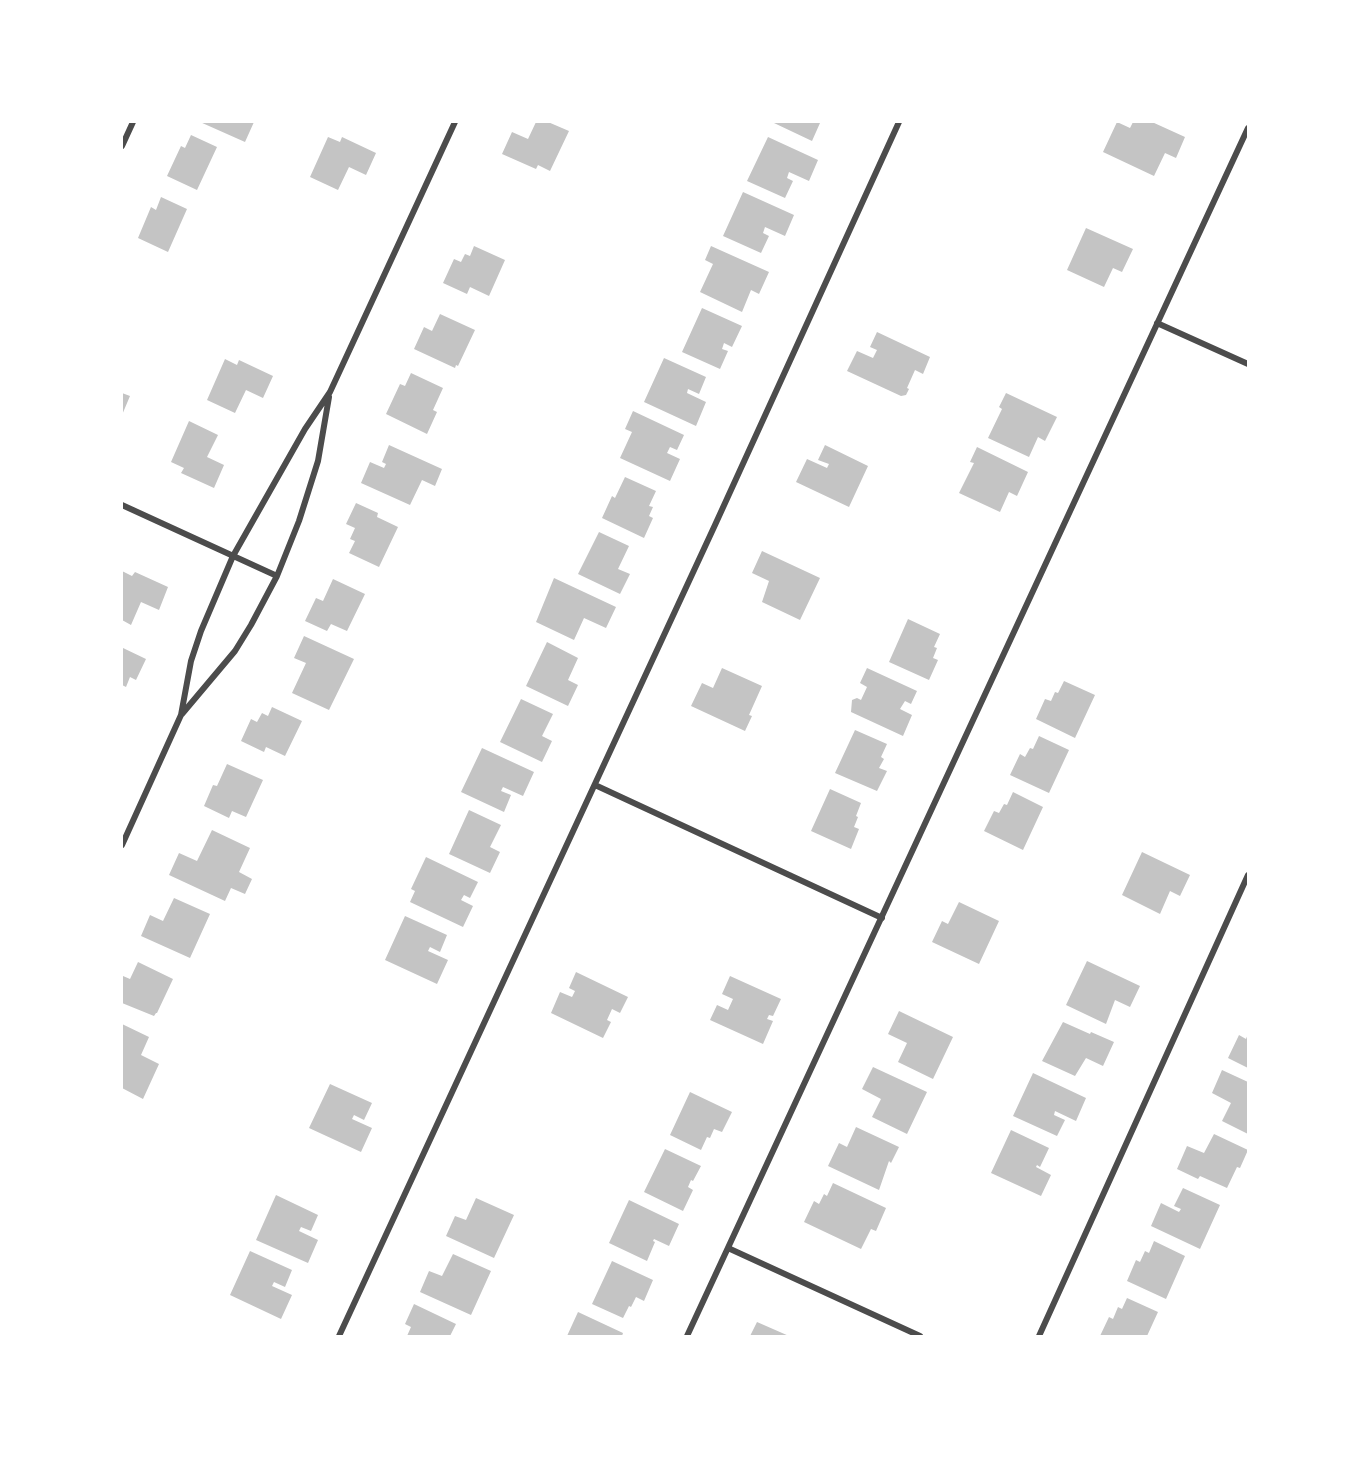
<!DOCTYPE html>
<html>
<head>
<meta charset="utf-8">
<style>
	body { margin:0 }
	#map { position:relative; width:1370px; height:1458px; overflow:hidden; background:#fff; font-family:Roboto,sans-serif }
	canvas { display:block }
	.frame { position:absolute; inset:0; border:123px solid #fff; pointer-events:none }
</style>
</head>
<body>
<div id="map">
<canvas width="1370" height="1458"></canvas>
<div class="frame"></div>
</div>
<script>
const ctx = document.querySelector('canvas').getContext('2d');
ctx.lineJoin = 'round';
function fillPath(path, color) { ctx.fillStyle = color; ctx.fill(path, 'evenodd'); }
const poly = rows => new Path2D(rows.map(r => 'M' + r).join(''));
function strokePath(path, color, width, dash) { ctx.strokeStyle = color; ctx.lineWidth = width; ctx.lineCap = dash ? 'butt' : 'round'; ctx.setLineDash(dash || []); ctx.stroke(path); }
fillPath(poly([
	[200,122,254,122,245,142],
	[536,122,548,122,569,131,550,171,538,165,536,169,502,154,512,132,528,139],
	[775,122,816,122,820,123,812,141,774,123],
	[1117,122,1130,128,1133,122,1152,122,1185,137,1176,158,1165,153,1154,176,1103,152],
	[191,135,217,147,197,190,167,176,181,146,185,148],
	[328,137,340,142,342,137,376,153,366,175,349,167,338,190,310,177],
	[768,137,818,160,809,181,789,172,787,178,793,181,785,198,747,181],
	[743,192,794,215,785,236,765,227,763,233,769,236,761,253,723,236],
	[161,197,187,209,168,252,138,238,151,207,156,210],
	[1086,228,1133,249,1122,272,1113,268,1104,287,1067,270],
	[474,246,505,260,489,296,470,287,467,294,443,283,454,259,461,262,465,254,470,256],
	[711,246,769,272,759,294,751,290,742,312,700,292,713,264,705,260],
	[702,308,742,326,732,347,724,343,722,349,728,351,720,369,682,352],
	[440,314,475,330,458,366,456,365,455,368,414,349,424,327,432,331],
	[877,332,930,357,923,374,915,370,907,388,909,389,906,395,901,396,847,371,857,351,873,358,877,350,870,347],
	[664,358,706,377,699,394,688,389,687,393,706,402,696,426,644,402],
	[225,359,237,365,239,360,273,376,263,398,246,390,235,413,207,400],
	[411,373,443,388,433,410,437,412,427,434,386,414,400,384,405,386],
	[122,393,130,396,122,415],
	[1006,393,1057,417,1045,441,1038,437,1029,457,988,438,1002,409,999,407],
	[633,411,684,435,677,450,670,447,667,453,680,459,670,481,620,458,632,432,625,429],
	[189,421,218,435,207,457,224,465,214,488,181,473,184,468,171,462],
	[389,445,442,469,435,486,422,480,410,505,361,483,370,462,384,468,386,464,382,462],
	[825,445,868,466,849,507,796,482,807,459,827,468,829,464,818,460],
	[977,447,1028,472,1017,496,1009,492,1000,512,959,493,974,463,970,462],
	[625,477,656,491,649,506,653,507,649,516,653,518,644,538,602,518,612,496,615,498],
	[356,503,378,513,377,517,398,527,379,567,349,553,355,541,350,539,355,528,346,524],
	[599,532,629,546,618,569,630,574,620,594,578,574],
	[762,551,820,578,800,620,762,602,769,581,752,573],
	[122,571,132,576,135,572,168,587,159,610,141,602,131,625,122,620],
	[554,578,616,607,606,628,584,618,574,640,536,622],
	[333,579,365,594,347,631,331,624,327,631,305,621,316,598,323,601],
	[908,619,940,634,934,647,937,648,933,658,938,660,929,680,889,662],
	[304,636,354,659,329,710,292,693,306,663,294,658],
	[547,642,578,658,568,680,578,685,568,706,526,686],
	[123,648,146,659,136,680,130,677,126,687,122,685],
	[722,668,762,686,749,715,752,716,745,731,691,706,702,683,713,688],
	[867,668,917,691,911,704,905,701,900,709,912,715,903,736,851,712,852,700,857,698,861,700,867,687,860,683],
	[1064,681,1095,695,1075,738,1036,719,1045,699,1051,701,1055,692,1058,693],
	[521,699,553,714,542,736,552,741,542,762,500,742],
	[272,707,302,721,285,756,266,747,264,752,241,741,251,719,257,722,262,713,268,716],
	[855,730,887,744,881,757,884,759,879,768,887,771,877,791,835,773],
	[1039,736,1069,750,1049,793,1010,775,1020,754,1025,757,1030,748,1033,749],
	[482,748,534,772,523,796,503,787,501,791,511,795,504,812,461,792],
	[227,764,263,780,246,817,232,811,229,818,204,806,213,785,217,786],
	[830,789,861,803,856,816,858,817,854,827,859,829,851,849,811,831],
	[1013,792,1043,807,1023,850,984,831,994,811,999,813,1004,804,1007,805],
	[469,810,501,825,490,847,500,852,490,873,449,854],
	[212,830,250,848,239,872,252,879,245,894,231,888,225,901,169,875,179,853,197,861],
	[1142,852,1190,875,1180,896,1170,891,1160,914,1122,895],
	[426,857,478,882,470,898,464,895,461,900,473,906,463,927,410,902,415,891,411,889],
	[174,898,210,914,190,958,141,936,150,915,163,921],
	[959,902,999,921,979,964,932,942,942,921,948,924],
	[405,916,447,935,440,952,430,947,428,951,448,960,437,984,385,960],
	[1087,961,1140,986,1130,1007,1115,1000,1106,1024,1066,1005],
	[138,962,173,979,157,1013,156,1013,154,1016,122,1003,122,979,123,976,130,979],
	[576,972,628,997,620,1013,612,1009,607,1020,611,1022,603,1038,551,1013,560,992,572,997,575,991,569,988],
	[730,976,781,999,773,1016,769,1015,767,1019,773,1021,763,1044,710,1020,717,1005,728,1010,733,999,722,994],
	[899,1011,953,1037,933,1079,898,1062,907,1043,888,1034],
	[1063,1022,1090,1034,1091,1032,1114,1042,1103,1066,1086,1058,1075,1076,1042,1061],
	[122,1024,149,1037,141,1055,159,1064,143,1099,122,1088],
	[1248,1034,1248,1068,1228,1058,1239,1035,1246,1039],
	[873,1067,927,1092,907,1134,872,1117,881,1099,862,1089],
	[1222,1070,1248,1082,1248,1134,1222,1121,1231,1103,1212,1093],
	[1033,1073,1086,1098,1076,1121,1055,1111,1054,1115,1065,1120,1057,1136,1013,1116],
	[330,1084,372,1103,364,1120,354,1115,352,1119,372,1128,361,1152,309,1128],
	[690,1092,732,1112,722,1132,714,1129,710,1138,707,1137,701,1150,670,1135],
	[856,1127,899,1147,891,1163,889,1161,879,1190,828,1166,839,1143,847,1147],
	[1011,1130,1049,1148,1040,1167,1037,1165,1036,1167,1051,1175,1041,1196,991,1173],
	[1214,1134,1248,1150,1240,1168,1237,1167,1227,1188,1200,1176,1198,1179,1177,1169,1187,1146,1204,1153],
	[665,1149,701,1166,693,1181,691,1180,688,1187,693,1190,683,1211,644,1192],
	[833,1183,886,1208,876,1231,871,1229,861,1249,804,1222,814,1201,819,1204,824,1194,827,1196],
	[1183,1188,1220,1205,1200,1249,1151,1226,1161,1203,1179,1212,1181,1209,1174,1206],
	[276,1195,318,1215,311,1231,301,1227,299,1231,318,1240,308,1263,256,1240],
	[476,1198,514,1215,494,1258,446,1236,455,1216,466,1220],
	[629,1200,679,1224,669,1246,654,1239,653,1241,655,1242,647,1261,609,1243],
	[1154,1241,1185,1256,1166,1299,1127,1281,1136,1260,1140,1262,1145,1251,1149,1253],
	[250,1251,292,1270,285,1287,274,1282,272,1286,292,1295,281,1319,230,1295],
	[453,1254,491,1271,471,1315,420,1292,429,1271,442,1276],
	[612,1261,653,1280,644,1301,636,1297,631,1307,629,1306,623,1318,592,1304],
	[1127,1298,1158,1312,1147,1336,1100,1336,1109,1317,1113,1319,1118,1307,1122,1309],
	[414,1304,456,1324,450,1336,407,1336,411,1327,405,1324],
	[578,1312,623,1333,622,1336,567,1336],
	[757,1322,789,1336,750,1336]
]), '#c4c4c4');
strokePath(poly([
	[122,146,133,122],
	[1157,323,1248,364],
	[122,505,277,576],
	[182,714,235,651,251,625,277,576,299,521,318,461,329,397],
	[595,785,882,918],
	[122,845,181,715,191,661,201,631,233,556,305,429,330,392,455,122],
	[728,1248,920,1336],
	[339,1336,715,525,899,122],
	[687,1336,1248,128],
	[1039,1336,1248,875]
]), '#4c4c4c', 6);
</script>
</body>
</html>
